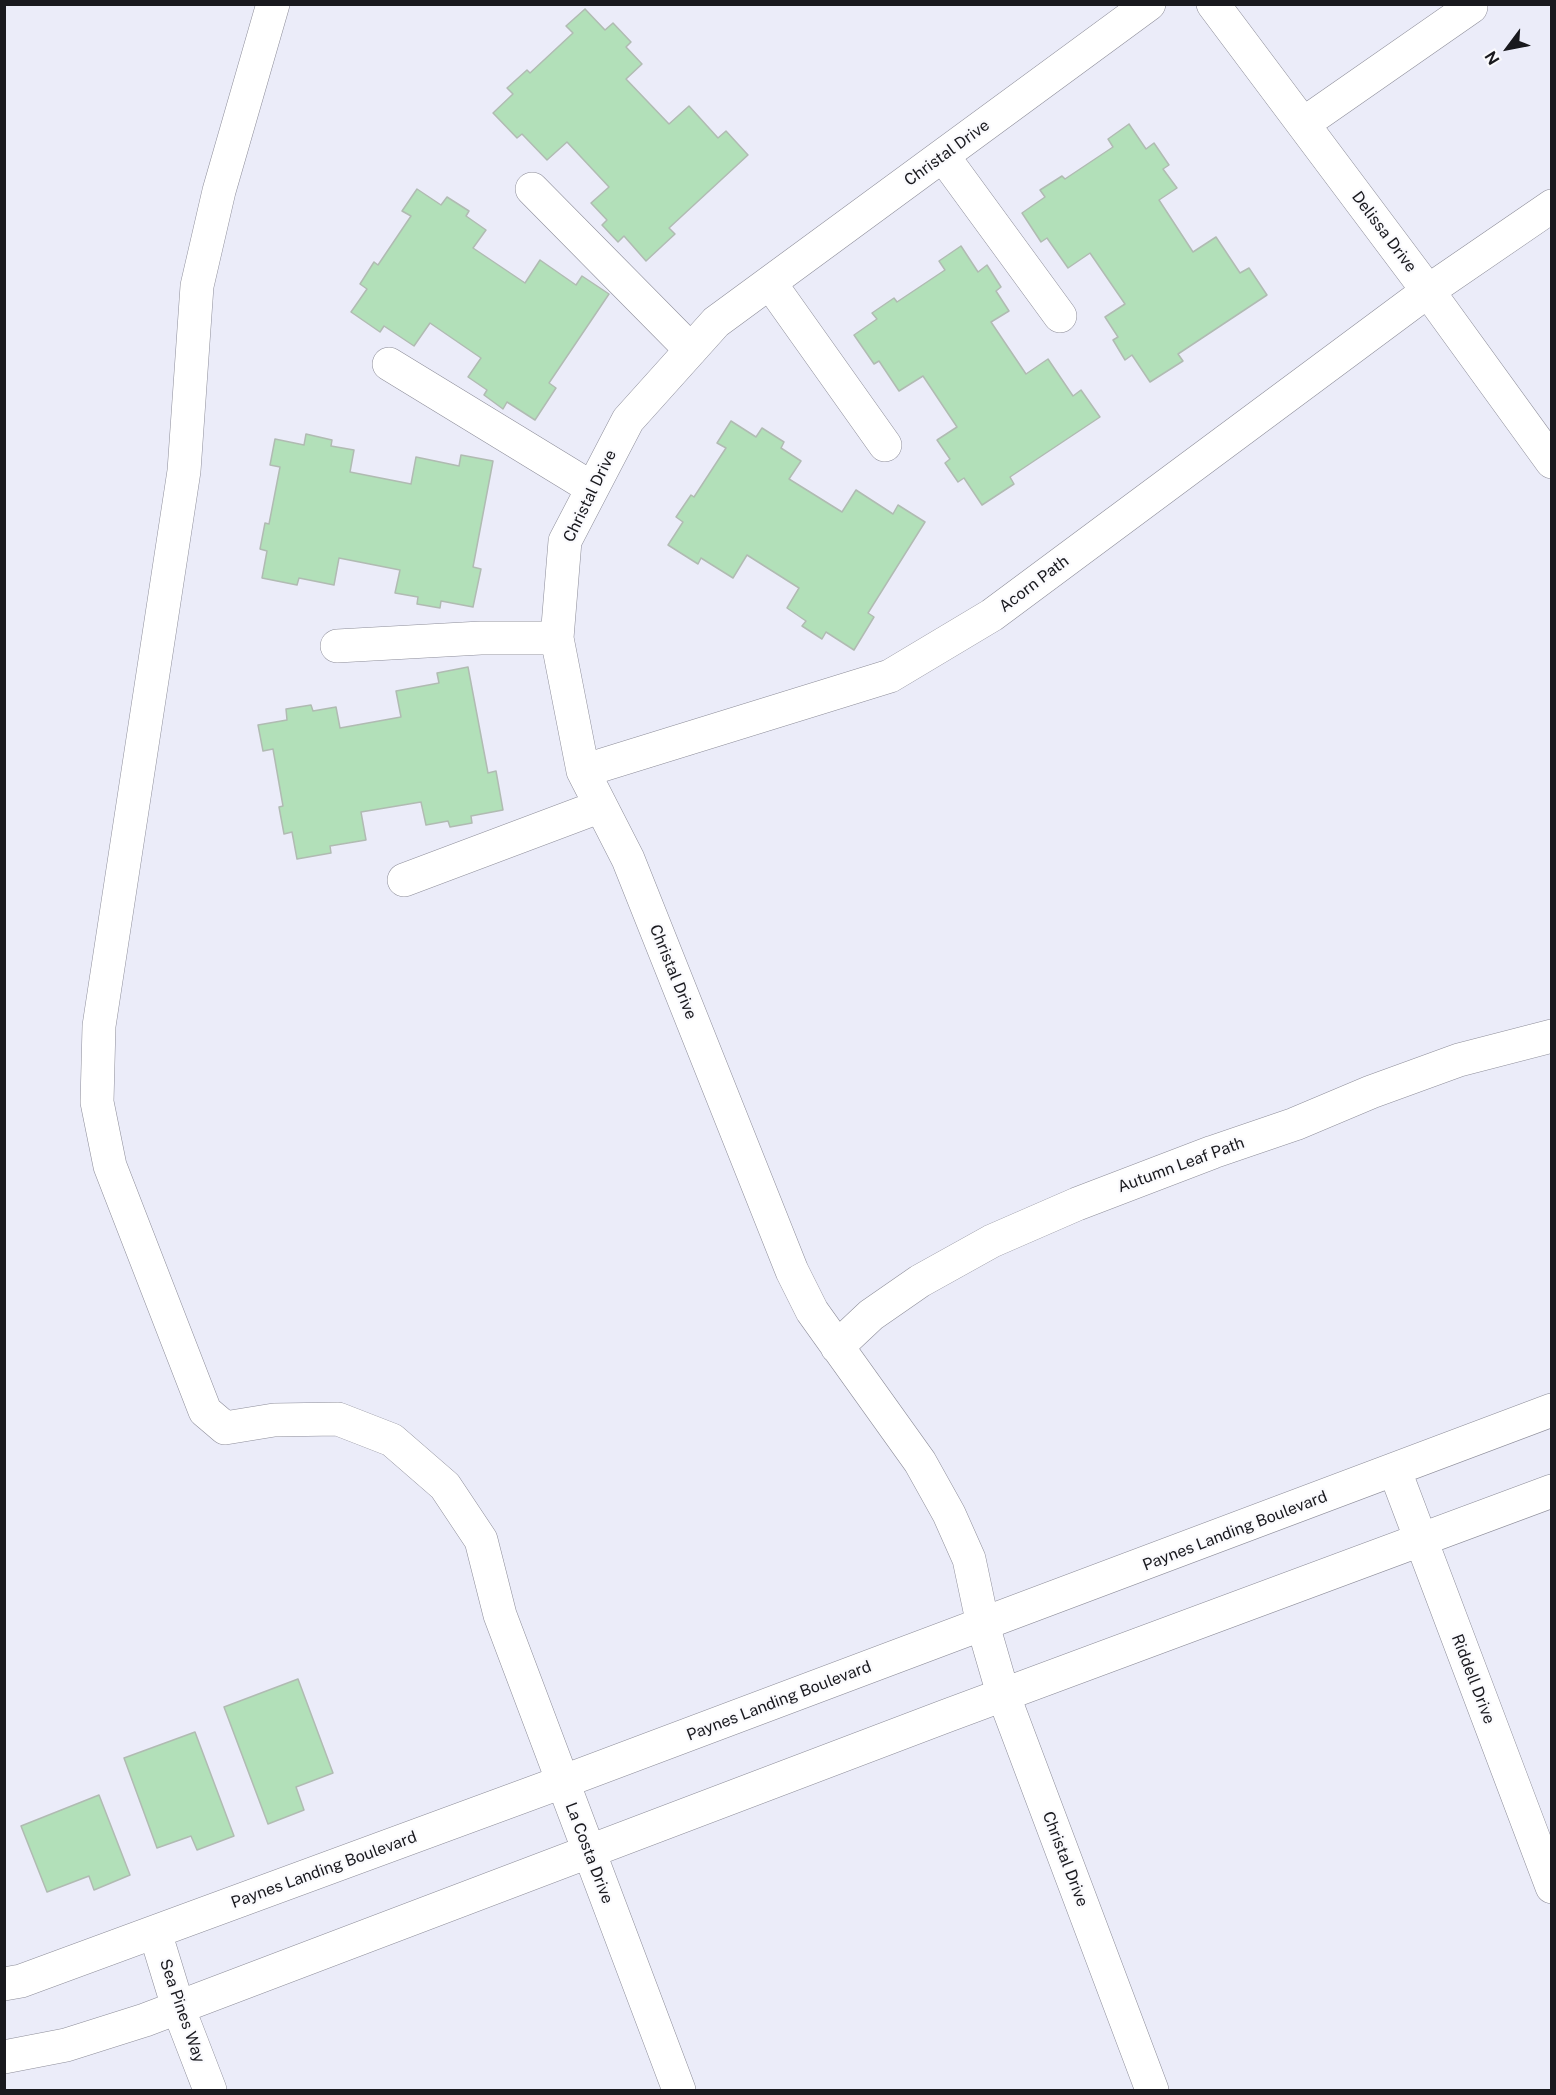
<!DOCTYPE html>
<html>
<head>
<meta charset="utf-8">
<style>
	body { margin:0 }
	#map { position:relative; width:1556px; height:2095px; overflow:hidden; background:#ebecf9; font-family:"Public Sans",sans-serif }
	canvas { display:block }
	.frame { position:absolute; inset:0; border:6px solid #19191e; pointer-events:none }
	.north { position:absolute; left:1478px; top:18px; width:60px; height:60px; -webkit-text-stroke:4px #fafafd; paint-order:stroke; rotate:238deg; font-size:16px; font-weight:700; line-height:24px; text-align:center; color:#19191e }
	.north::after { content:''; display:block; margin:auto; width:21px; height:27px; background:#19191e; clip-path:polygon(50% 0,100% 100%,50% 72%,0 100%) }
</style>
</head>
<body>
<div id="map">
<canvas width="1556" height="2095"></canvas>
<div class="frame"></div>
<div class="north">N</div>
</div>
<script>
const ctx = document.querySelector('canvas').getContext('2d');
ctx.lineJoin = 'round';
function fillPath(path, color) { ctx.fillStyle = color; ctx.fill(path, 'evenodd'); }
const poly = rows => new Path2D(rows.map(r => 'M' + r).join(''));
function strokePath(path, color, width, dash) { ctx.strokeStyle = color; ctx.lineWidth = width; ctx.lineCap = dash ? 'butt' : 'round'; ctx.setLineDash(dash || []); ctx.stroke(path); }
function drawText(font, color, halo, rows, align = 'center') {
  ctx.font = font + ' "Public Sans",sans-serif'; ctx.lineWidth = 4.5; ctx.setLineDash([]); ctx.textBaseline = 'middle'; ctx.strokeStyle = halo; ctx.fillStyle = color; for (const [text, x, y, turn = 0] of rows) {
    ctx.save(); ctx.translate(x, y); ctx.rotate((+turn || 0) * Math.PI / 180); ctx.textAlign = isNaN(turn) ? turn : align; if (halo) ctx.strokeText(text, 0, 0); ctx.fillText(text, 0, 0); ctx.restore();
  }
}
const building = poly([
	[585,9,605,30,613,23,631,42,626,47,642,64,626,79,669,124,689,106,718,138,726,131,748,155,669,228,675,234,646,261,624,236,618,242,602,225,607,220,591,203,609,187,567,142,547,160,522,134,517,138,493,113,513,94,507,88,527,70,530,73,573,33,566,26,585,9],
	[1129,124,1146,149,1154,143,1169,165,1163,169,1177,188,1159,200,1193,252,1216,237,1240,273,1249,268,1267,295,1178,354,1183,361,1150,382,1132,355,1125,360,1113,340,1118,337,1105,317,1125,304,1090,253,1068,268,1047,238,1041,242,1022,213,1045,197,1040,190,1062,176,1065,179,1113,147,1108,139,1129,124],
	[417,189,441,205,447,197,469,211,466,216,486,230,473,248,525,283,540,260,576,285,582,276,609,294,549,383,556,388,535,420,507,402,503,409,484,395,487,390,468,377,481,358,430,323,414,346,384,326,380,332,351,312,367,289,360,284,374,262,378,265,411,216,402,211,417,189],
	[961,246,978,272,987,265,1001,287,996,291,1009,311,991,322,1026,374,1048,359,1073,396,1081,390,1100,417,1010,477,1014,484,982,505,964,478,958,482,945,463,950,459,937,440,957,427,923,376,899,391,879,361,874,364,854,335,877,319,872,313,894,298,897,302,945,270,939,261,961,246],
	[731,421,756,437,762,428,784,442,781,448,801,461,789,479,842,512,856,490,893,514,898,505,925,522,868,613,874,617,854,650,826,632,822,639,802,626,806,621,787,608,799,588,747,555,733,578,701,558,698,564,668,545,683,522,676,517,691,495,694,497,726,448,717,443,731,421],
	[306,434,332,440,331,446,354,450,350,472,411,484,416,457,459,466,461,455,493,461,473,567,481,569,473,607,441,601,440,608,417,604,418,597,395,593,400,570,339,558,334,585,299,578,297,585,262,578,267,551,260,549,265,523,269,524,280,467,270,465,275,439,304,445,306,434],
	[468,667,488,773,496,771,503,810,471,816,472,823,450,827,448,821,426,825,421,802,361,812,366,840,330,846,331,853,297,859,292,832,284,834,279,807,283,806,273,749,263,751,258,725,287,720,286,709,311,705,313,711,336,707,340,728,401,717,396,691,439,683,437,673,468,667],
	[298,1679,333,1773,296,1787,304,1810,268,1824,224,1707,298,1679],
	[195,1732,234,1836,197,1850,191,1836,157,1848,124,1758,195,1732],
	[99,1795,130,1875,94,1890,89,1876,47,1892,21,1826,99,1795]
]);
fillPath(building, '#b2e0b9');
strokePath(building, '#b0bbb2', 1.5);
const minor = poly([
	[273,4,219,191,197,286,184,471,99,1026,97,1102,110,1166,205,1411,225,1428,274,1420,338,1419,392,1440,445,1486,481,1540,500,1615,679,2090],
	[1149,4,716,322,628,420,565,541,557,638,583,771,628,859,792,1271,812,1311,920,1462,949,1514,969,1559,983,1625,1003,1694,1152,2090],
	[1213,4,1428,291,1552,462],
	[1303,124,1471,7],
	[943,156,1060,316],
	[532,189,691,350],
	[770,283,885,445],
	[389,364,592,488],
	[337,646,481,638,557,638],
	[583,771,890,676,992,615,1428,291,1552,206],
	[404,880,601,806],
	[837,1347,871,1315,920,1281,992,1241,1077,1204,1213,1152,1295,1124,1371,1092,1459,1060,1552,1036],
	[1395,1471,1552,1887],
	[155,1932,178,2007,210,2090],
	[4,1984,21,1981,562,1782,1552,1410],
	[4,2057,66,2045,145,2020,946,1716,1552,1491]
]);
strokePath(minor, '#8d8d99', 34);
strokePath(minor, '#fff', 33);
drawText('16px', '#19191e', '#fafafd', [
	["Christal Drive",947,153,-36],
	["Delissa Drive",1384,232,53],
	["Christal Drive",590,496,-64],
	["Acorn Path",1034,584,-37],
	["Christal Drive",673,972,68],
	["Autumn Leaf Path",1181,1165,-20],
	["Paynes Landing Boulevard",1235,1531,-21],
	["Riddell Drive",1473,1679,69],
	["Paynes Landing Boulevard",779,1701,-21],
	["La Costa Drive",589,1853,69],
	["Christal Drive",1065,1859,69],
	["Paynes Landing Boulevard",324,1870,-20],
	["Sea Pines Way",182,2011,71]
]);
</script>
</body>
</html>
